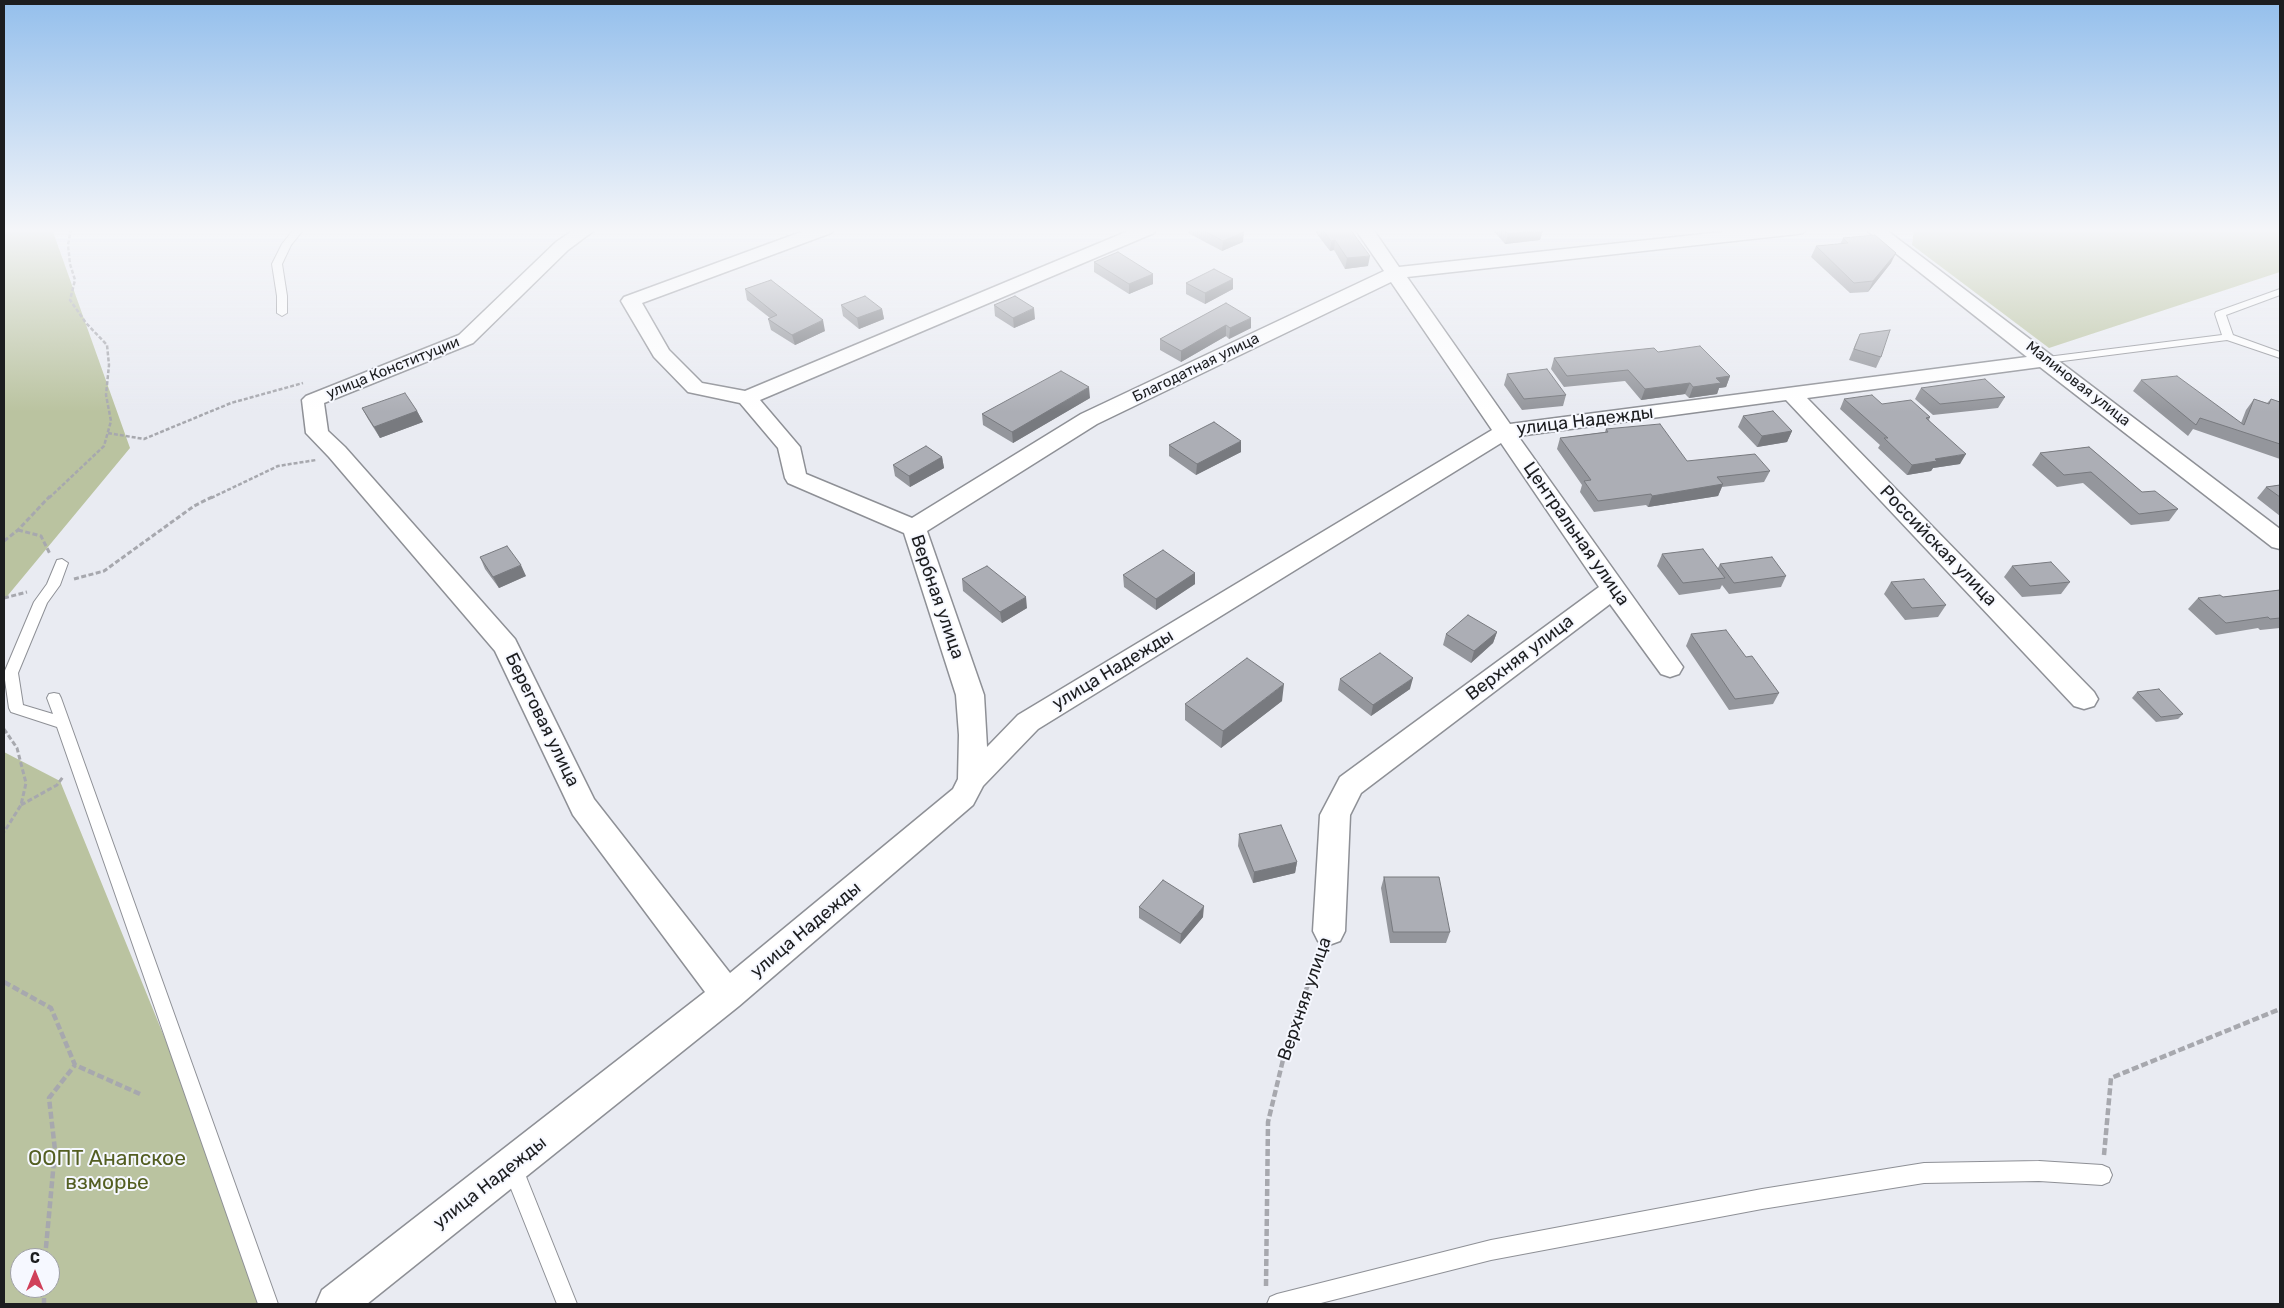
<!DOCTYPE html>
<html>
<head>
<meta charset="utf-8">
<style>
	body { margin:0 }
	#map { position:relative; width:2284px; height:1308px; overflow:hidden; background:#e9ebf2; font-family:Rubik,sans-serif }
	canvas { display:block }
	.frame { position:absolute; inset:0; border:5px solid #1c1d1f; pointer-events:none }
	.north { position:absolute; left:10px; top:1248px; width:50px; height:50px; box-sizing:border-box; background:#f6f8ff; border:1px solid #9fa0a5; border-radius:50%; rotate:0deg; font-size:14px; font-weight:700; line-height:20px; text-align:center; color:#1c1d1f }
	.north::after { content:''; display:block; margin:auto; width:18px; height:22px; background:#d0405a; clip-path:polygon(50% 0,100% 100%,50% 72%,0 100%) }
</style>
</head>
<body>
<div id="map">
<canvas width="2284" height="1308"></canvas>
<div class="frame"></div>
<div class="north">С</div>
</div>
<script>
const ctx = document.querySelector('canvas').getContext('2d');
ctx.lineJoin = 'round';
function fillPath(path, color) { ctx.fillStyle = color; ctx.fill(path, 'evenodd'); }
const poly = rows => new Path2D(rows.map(r => 'M' + r).join(''));
function strokePath(path, color, width, dash) { ctx.strokeStyle = color; ctx.lineWidth = width; ctx.lineCap = dash ? 'butt' : 'round'; ctx.setLineDash(dash || []); ctx.stroke(path); }
function drawText(font, color, halo, rows, align = 'center') {
  ctx.font = font + ' Rubik,sans-serif'; ctx.lineWidth = 4; ctx.setLineDash([]); ctx.textBaseline = 'middle'; ctx.strokeStyle = halo; ctx.fillStyle = color; for (const [text, x, y, turn = 0] of rows) {
    ctx.save(); ctx.translate(x, y); ctx.rotate((+turn || 0) * Math.PI / 180); ctx.textAlign = isNaN(turn) ? turn : align; if (halo) ctx.strokeText(text, 0, 0); ctx.fillText(text, 0, 0); ctx.restore();
  }
}
fillPath(poly([
	[4,229,52,229,130,448,4,600],
	[1914,229,2280,229,2280,272,2049,348,1912,245],
	[4,752,60,781,273,1304,4,1304],
	[20,1258,50,1258,50,1288,20,1288]
]), '#bac3a0');
const service = poly([
	[294,229,304,229,291,245,282,264,287,296,287,313,282,316,277,313,277,296,272,264,282,244,294,229],
	[2280,289,2280,295,2226,315,2233,335,2280,352,2280,358,2227,340,2047,363,2042,360,2047,357,2222,335,2215,314,2216,312,2280,289],
	[62,559,68,563,60,585,47,603,18,673,23,705,53,714,47,698,49,694,54,693,59,694,61,698,278,1304,258,1304,57,727,11,712,9,708,4,673,34,602,47,584,57,560,62,559],
	[512,1156,519,1159,577,1304,557,1304,502,1166,505,1159,512,1156],
	[2039,1161,2102,1165,2109,1168,2112,1175,2109,1182,2102,1185,2039,1181,1924,1183,1762,1209,1491,1260,1317,1304,1267,1304,1270,1297,1277,1294,1491,1240,1762,1189,1924,1163,2039,1161]
]);
const minor = poly([
	[575,229,596,229,568,250,473,343,324,403,328,431,345,447,515,639,594,799,730,973,953,789,958,779,959,735,956,695,904,533,788,483,785,478,778,448,740,403,688,392,654,357,621,301,624,297,809,229,834,229,831,233,642,303,669,350,702,383,745,391,1133,229,1157,229,1154,233,760,400,800,447,806,474,912,518,1081,414,1384,271,1355,229,1373,229,1399,267,1749,229,1806,229,1803,233,1797,234,1407,277,1510,424,2027,357,1865,229,1885,229,2280,529,2280,549,2272,547,2040,367,1807,398,2094,692,2098,699,2094,706,2084,709,2074,706,1786,400,1518,436,1683,667,1679,674,1670,677,1661,674,1610,604,1361,793,1350,815,1345,931,1340,941,1329,945,1318,941,1313,931,1320,815,1340,777,1599,587,1501,443,1038,729,983,786,973,805,739,1006,367,1304,316,1304,322,1290,705,992,573,815,495,651,329,457,306,433,302,400,306,396,459,335,556,242,575,229],
	[1391,282,1492,430,1018,715,987,747,984,695,927,531,1097,424,1391,282]
]);
strokePath(service, '#8e9096', 2);
strokePath(minor, '#8e9096', 3);
strokePath(poly([
	[4,233,6,235,17,229],
	[108,433,144,439,231,403,303,383],
	[49,498,104,446,111,421,106,395,109,365,107,345,86,323,70,300,75,280,70,264,68,245,71,229],
	[211,498,278,466,316,460]
]), '#a7a8ae', 2.5, [4, 2]);
strokePath(poly([
	[18,530,41,536,50,554],
	[4,541,18,530,50,496],
	[74,579,104,571,194,506,214,496],
	[4,598,27,592],
	[4,729,17,748,26,783,21,805,4,832],
	[21,805,57,785,63,777]
]), '#a7a8ae', 3, [5, 2.5]);
strokePath(poly([
	[4,982,51,1008,75,1065,140,1094],
	[2104,1155,2111,1078,2280,1009],
	[45,1258,55,1150,49,1098,75,1065],
	[1266,1286,1268,1122,1289,1035,1320,953],
	[44,1288,44,1304]
]), '#a7a8ae', 4.5, [7, 3]);
fillPath(service, '#fff');
fillPath(minor, '#fff');
fillPath(poly([
	[1188,229,1238,229,1243,242,1222,251,1188,233],
	[1317,229,1350,229,1368,266,1345,269,1334,250,1330,251,1316,233],
	[1492,229,1542,229,1543,230,1540,240,1505,244],
	[1843,238,1891,263,1868,292,1850,293,1811,257,1816,246,1840,244],
	[1094,262,1153,274,1153,284,1129,294,1094,272],
	[1233,279,1233,289,1205,304,1186,294,1186,283],
	[745,289,825,331,795,345,771,330,768,319,770,318,747,300],
	[1226,303,1251,328,1229,339,1226,336,1181,362,1160,350,1160,339],
	[841,305,882,309,884,319,859,329,843,316],
	[994,305,1035,319,1014,328,995,316],
	[1860,334,1881,357,1876,368,1849,360,1855,345],
	[1658,352,1730,376,1726,387,1719,388,1717,394,1689,398,1685,394,1641,400,1625,381,1564,387,1551,369,1554,358],
	[1507,374,1566,395,1563,406,1522,410,1504,385],
	[2141,380,2241,423,2246,410,2254,399,2267,403,2271,399,2280,402,2280,459,2193,429,2188,436,2133,391],
	[1921,388,2005,397,1998,408,1933,415,1915,399],
	[1090,398,1013,443,983,425,982,414],
	[1844,399,1882,404,1930,417,1929,420,1960,464,1933,468,1931,471,1907,475,1878,448,1880,445,1840,409],
	[362,408,417,411,423,422,380,438,368,419],
	[1743,416,1792,431,1787,442,1757,447,1738,427],
	[1606,429,1687,461,1770,471,1764,482,1722,487,1718,496,1648,507,1646,505,1594,512,1580,492,1582,485,1557,449,1560,438,1605,432],
	[1169,445,1241,452,1196,475,1169,456],
	[2089,447,2142,492,2178,509,2169,521,2131,525,2083,483,2057,487,2032,465,2040,453],
	[942,457,944,468,910,487,895,476,893,465],
	[2280,485,2280,516,2257,498,2266,487],
	[1662,554,1718,568,1720,564,1786,576,1781,587,1729,594,1722,585,1720,589,1679,595,1657,566],
	[480,557,526,576,499,588,485,569],
	[2012,566,2070,582,2061,594,2022,597,2004,577],
	[1195,573,1195,584,1156,610,1124,587,1123,575],
	[962,579,1027,608,1002,623,963,591],
	[1891,582,1946,605,1938,617,1905,620,1884,594],
	[2280,590,2280,628,2260,630,2258,628,2216,635,2188,609,2198,598,2223,597],
	[1497,632,1493,643,1471,663,1443,645,1446,634],
	[1691,634,1746,657,1779,693,1773,704,1729,710,1686,646],
	[1340,679,1410,689,1371,716,1338,690],
	[2137,692,2183,714,2178,719,2156,722,2132,698],
	[1282,701,1221,748,1185,720,1185,704],
	[1239,834,1297,862,1295,873,1253,883,1238,846],
	[1384,877,1450,932,1446,943,1390,943,1381,888],
	[1139,907,1203,917,1180,944,1139,918]
]), '#94969c');
fillPath(poly([
	[1543,230,1540,240,1505,244,1508,234],
	[1244,232,1243,242,1222,251,1223,241],
	[1335,240,1334,250,1330,251,1331,241],
	[1896,253,1891,263,1868,292,1873,281],
	[1370,256,1368,266,1345,269,1347,258],
	[1153,274,1153,284,1129,294,1129,284],
	[1233,279,1233,289,1205,304,1205,293],
	[1034,308,1035,319,1014,328,1013,318],
	[882,309,884,319,859,329,857,318],
	[1251,318,1251,328,1229,339,1230,328],
	[823,320,825,331,795,345,792,335],
	[1226,325,1226,336,1181,362,1181,351],
	[1730,376,1726,387,1719,388,1717,394,1689,398,1693,387,1716,378],
	[1690,383,1685,394,1641,400,1645,389],
	[1089,387,1090,398,1013,443,1012,432],
	[417,411,423,422,380,438,374,427],
	[1792,431,1787,442,1757,447,1762,436],
	[1241,441,1241,452,1196,475,1197,464],
	[1966,454,1960,464,1933,468,1931,471,1907,475,1912,465,1935,459],
	[942,457,944,468,910,487,909,476],
	[1723,484,1718,496,1648,507,1652,496],
	[521,565,526,576,499,588,493,577],
	[1195,573,1195,584,1156,610,1156,599],
	[1026,597,1027,608,1002,623,1000,612],
	[1497,632,1493,643,1471,663,1474,651],
	[1413,678,1410,689,1371,716,1373,705],
	[1284,684,1282,701,1221,748,1223,731],
	[1297,862,1295,873,1253,883,1254,872],
	[1204,906,1203,917,1180,944,1181,934]
]), '#787a7f');
const building = poly([
	[1201,229,1238,229,1244,232,1223,241,1201,229],
	[1322,229,1350,229,1370,256,1347,258,1335,240,1331,241,1322,229],
	[1503,229,1542,229,1543,230,1508,234,1503,229],
	[1875,235,1896,253,1873,281,1854,283,1816,246,1848,243,1843,238,1875,235],
	[1118,252,1153,274,1129,284,1094,262,1118,252],
	[1214,269,1233,279,1205,293,1186,283,1214,269],
	[771,280,823,320,792,335,768,319,777,315,745,289,771,280],
	[865,296,882,309,857,318,841,305,865,296],
	[1015,296,1034,308,1013,318,994,305,1015,296],
	[1226,303,1251,318,1230,328,1226,325,1181,351,1160,339,1226,303],
	[1890,330,1881,357,1854,349,1860,334,1890,330],
	[1700,346,1730,376,1716,378,1721,383,1693,387,1690,383,1645,389,1628,370,1567,376,1554,358,1654,348,1658,352,1700,346],
	[1547,369,1566,395,1524,399,1507,374,1547,369],
	[1061,371,1089,387,1012,432,982,414,1061,371],
	[2177,376,2244,425,2254,399,2269,404,2271,399,2280,402,2280,444,2200,418,2196,425,2141,380,2177,376],
	[1985,379,2005,397,1940,404,1921,388,1985,379],
	[405,393,417,411,374,427,362,408,405,393],
	[1872,395,1882,404,1911,400,1930,417,1926,418,1966,454,1935,459,1937,461,1912,465,1884,438,1888,438,1844,399,1872,395],
	[1773,411,1792,431,1762,436,1743,416,1773,411],
	[1214,422,1241,441,1197,464,1169,445,1214,422],
	[1660,424,1687,461,1755,454,1770,471,1717,477,1723,484,1652,496,1651,494,1598,501,1584,481,1591,480,1560,438,1608,432,1606,429,1660,424],
	[926,446,942,457,909,476,893,465,926,446],
	[2089,447,2142,492,2155,491,2178,509,2139,514,2091,472,2064,475,2040,453,2089,447],
	[2280,485,2280,497,2266,487,2280,485],
	[507,546,521,565,493,577,480,557,507,546],
	[1703,549,1725,578,1683,583,1662,554,1703,549],
	[1163,550,1195,573,1156,599,1123,575,1163,550],
	[1772,557,1786,576,1734,583,1720,564,1772,557],
	[2051,562,2070,582,2030,586,2012,566,2051,562],
	[987,566,1026,597,1000,612,962,579,987,566],
	[1924,579,1946,605,1912,608,1891,582,1924,579],
	[2280,590,2280,618,2270,619,2268,617,2226,623,2198,598,2220,595,2223,597,2280,590],
	[1468,615,1497,632,1474,651,1446,634,1468,615],
	[1726,630,1746,657,1752,656,1779,693,1735,699,1691,634,1726,630],
	[1380,653,1413,678,1373,705,1340,679,1380,653],
	[1247,658,1284,684,1223,731,1185,704,1247,658],
	[2159,689,2183,714,2161,717,2137,692,2159,689],
	[1281,825,1297,862,1254,872,1239,834,1281,825],
	[1384,877,1439,877,1450,932,1393,932,1384,877],
	[1163,880,1204,906,1181,934,1139,907,1163,880]
]);
fillPath(building, '#acaeb5');
strokePath(building, '#787a7f', 1);
const sky = ctx.createLinearGradient(0, 0, 0, 412);
sky.addColorStop(0, '#94bfec');
sky.addColorStop(0.56, '#f5f6f9');
sky.addColorStop(1, '#f5f6f900');
ctx.fillStyle = sky;
ctx.fillRect(0, 0, 2284, 412);
drawText('15px', '#1c1d1f', '#f6f8ff', [
	["улица Конституции",393,368,-22],
	["Благодатная улица",1196,368,-26],
	["Малиновая улица",2078,384,38]
]);
drawText('18px', '#1c1d1f', '#f6f8ff', [
	["улица Надежды",1585,421,-7],
	["Центральная улица",1576,534,55],
	["Российская улица",1938,546,46],
	["Вербная улица",937,597,71],
	["Верхняя улица",1520,658,-37],
	["улица Надежды",1113,670,-31],
	["Береговая улица",542,720,64],
	["улица Надежды",806,930,-40],
	["Верхняя улица",1305,999,-71],
	["улица Надежды",490,1183,-38]
]);
drawText('21px', '#535e22', '#f6f8ff', [
	["ООПТ Анапское",107,1159],
	["взморье",107,1183]
]);
</script>
</body>
</html>
